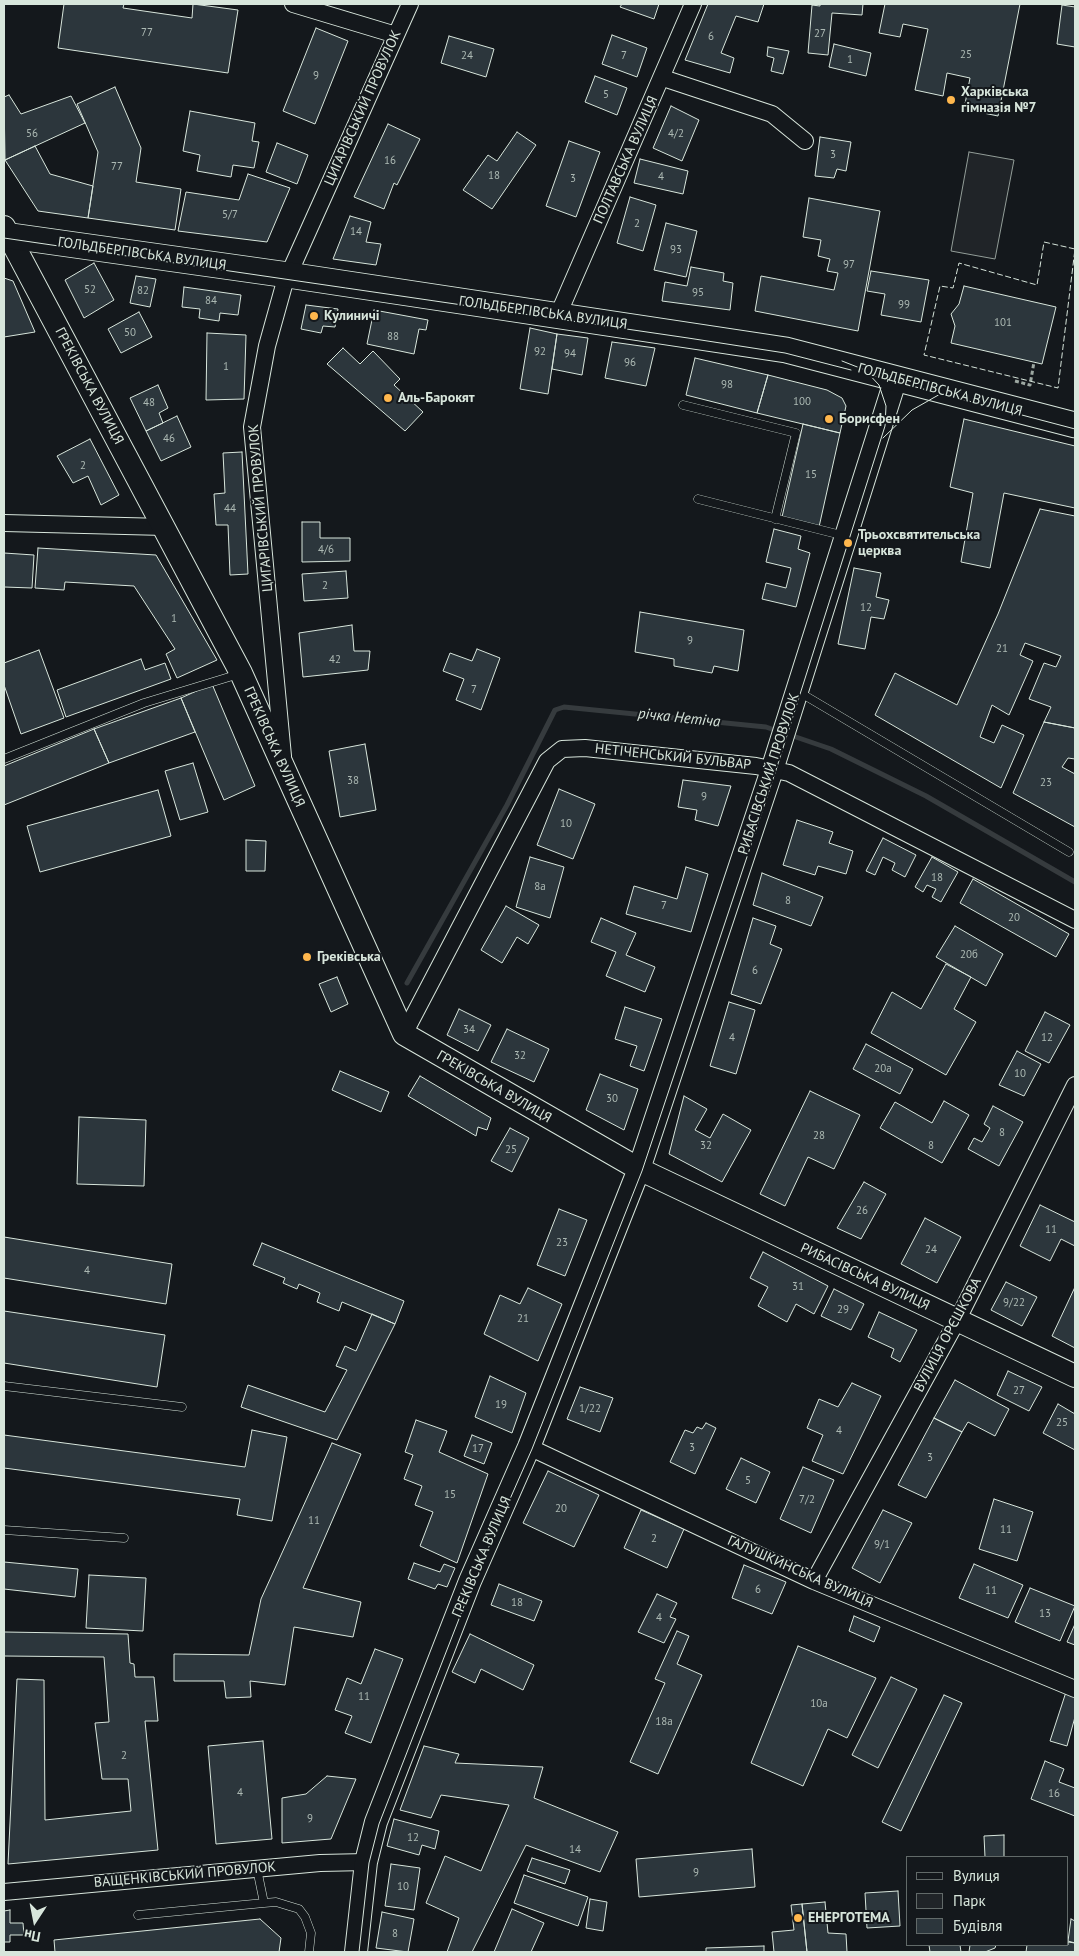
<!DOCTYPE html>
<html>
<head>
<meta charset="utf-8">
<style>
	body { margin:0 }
	#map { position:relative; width:1079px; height:1956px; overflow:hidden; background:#14181c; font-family:"PT Sans",sans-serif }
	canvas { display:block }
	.frame { position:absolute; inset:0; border:5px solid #d8e6dc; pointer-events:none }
	.legend { position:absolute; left:906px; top:1856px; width:162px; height:90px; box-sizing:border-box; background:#14181c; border:1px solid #626a69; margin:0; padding:6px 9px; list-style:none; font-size:15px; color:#d8e6dc }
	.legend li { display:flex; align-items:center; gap:10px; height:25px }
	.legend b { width:25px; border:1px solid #626a69 }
	.north { position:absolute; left:10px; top:1896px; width:50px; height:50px; -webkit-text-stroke:4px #14181c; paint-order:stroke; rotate:191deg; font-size:14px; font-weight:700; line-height:20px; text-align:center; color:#d8e6dc }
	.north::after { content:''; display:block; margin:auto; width:18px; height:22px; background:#d8e6dc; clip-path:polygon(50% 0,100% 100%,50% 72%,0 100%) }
</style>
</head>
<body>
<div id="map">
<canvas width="1079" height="1956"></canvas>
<div class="frame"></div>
<ul class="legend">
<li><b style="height:6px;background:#14181c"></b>Вулиця</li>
<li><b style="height:14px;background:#202428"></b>Парк</li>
<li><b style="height:14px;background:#2c363c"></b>Будівля</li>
</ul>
<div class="north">Пн</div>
</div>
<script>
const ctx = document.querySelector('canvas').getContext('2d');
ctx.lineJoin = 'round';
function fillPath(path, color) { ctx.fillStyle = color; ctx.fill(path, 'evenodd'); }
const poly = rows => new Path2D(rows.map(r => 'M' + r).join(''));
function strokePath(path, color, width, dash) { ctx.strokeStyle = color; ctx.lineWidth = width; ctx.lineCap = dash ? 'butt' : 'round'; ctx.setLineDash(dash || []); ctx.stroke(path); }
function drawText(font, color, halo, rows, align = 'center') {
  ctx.font = font + ' "PT Sans",sans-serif'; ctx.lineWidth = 4; ctx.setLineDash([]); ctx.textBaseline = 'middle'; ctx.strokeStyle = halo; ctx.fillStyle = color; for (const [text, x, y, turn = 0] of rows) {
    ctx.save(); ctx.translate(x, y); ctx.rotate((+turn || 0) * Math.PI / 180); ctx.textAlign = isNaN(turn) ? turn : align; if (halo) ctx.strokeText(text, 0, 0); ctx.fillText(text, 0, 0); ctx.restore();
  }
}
const green = poly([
	[969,152,1014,160,995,259,951,251,969,152]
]);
fillPath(green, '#202428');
strokePath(green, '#939e99', 1);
strokePath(poly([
	[790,735,831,749,926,796,1075,882],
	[407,983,507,805,555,710,564,707,766,727,780,732]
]), '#363b3e', 5);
const building = poly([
	[64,4,124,4,123,8,192,18,193,4,238,10,228,73,58,48,64,4],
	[622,4,659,4,654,19,620,7,622,4],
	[708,4,764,4,758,22,736,16,721,53,734,58,730,73,685,60,708,4],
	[820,4,863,4,862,15,832,13,828,55,808,53,812,5,820,6,820,4],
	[885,4,1020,4,998,116,964,109,970,78,947,73,943,96,915,90,928,29,903,24,900,37,879,33,885,4],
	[1062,5,1075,7,1075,47,1057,44,1062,5],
	[316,28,348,41,315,124,283,111,316,28],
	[612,35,647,48,637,77,602,64,612,35],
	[449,36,494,49,486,77,441,63,449,36],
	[834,44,871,53,866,76,829,67,834,44],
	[768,47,789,51,783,74,771,71,774,58,767,56,768,47],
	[595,76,627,88,617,115,585,102,595,76],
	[115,87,141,148,136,182,181,189,175,230,88,218,98,152,77,104,115,87],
	[9,95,21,114,71,96,85,123,5,160,4,97,9,95],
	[671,106,699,120,682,161,653,148,671,106],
	[190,111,255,123,252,141,259,142,254,168,233,165,231,177,197,171,200,155,183,151,190,111],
	[388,124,420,139,397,185,394,183,384,209,354,197,388,124],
	[517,132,536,145,492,209,463,190,488,155,497,161,517,132],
	[820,137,851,142,846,171,837,169,834,178,815,176,820,137],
	[569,141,600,152,576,217,546,206,569,141],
	[277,143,308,155,297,184,266,172,277,143],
	[35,146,50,174,93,186,88,218,38,211,5,160,35,146],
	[640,159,688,171,683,194,634,183,640,159],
	[248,174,290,188,267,242,178,231,186,192,239,200,248,174],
	[630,197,656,205,643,251,617,243,630,197],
	[809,198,880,211,858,331,755,311,761,276,834,290,838,273,827,271,830,259,818,256,821,240,803,237,809,198],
	[350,216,371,222,366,242,381,244,376,265,333,259,350,216],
	[666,223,697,231,686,277,654,270,666,223],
	[94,263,114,300,84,318,65,280,94,263],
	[691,267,724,273,723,281,733,283,730,310,662,301,665,282,687,286,691,267],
	[871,271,929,280,921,322,881,315,885,294,867,291,871,271],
	[136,276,156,279,150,307,130,303,136,276],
	[4,278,13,281,35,332,4,337,4,278],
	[964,286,1056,307,1042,364,951,343,955,326,951,314,959,304,964,286],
	[184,287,241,295,238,315,220,313,219,321,199,318,200,309,182,307,184,287],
	[306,305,338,309,335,327,323,326,321,333,301,329,306,305],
	[374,310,428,320,426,330,419,329,414,354,367,344,374,310],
	[139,312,152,337,121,353,108,329,139,312],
	[530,328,557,334,548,394,520,389,530,328],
	[207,333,246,335,244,399,206,400,207,333],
	[557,334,588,338,582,375,552,369,557,334],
	[612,342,655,348,646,386,605,378,612,342],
	[343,348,360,364,373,351,400,379,394,385,423,412,405,431,327,364,343,348],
	[695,358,768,375,757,413,686,395,695,358],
	[768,375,827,390,842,398,846,406,840,433,757,413,768,375],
	[158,385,168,408,159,413,163,423,146,431,130,398,158,385],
	[177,416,191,447,161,461,146,431,177,416],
	[964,419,1075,446,1075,508,1004,493,990,568,961,562,973,493,950,487,964,419],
	[803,424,840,433,819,527,782,517,803,424],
	[90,439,119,495,101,505,88,476,73,483,57,456,90,439],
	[242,452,248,574,230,575,228,525,216,525,214,494,225,493,223,453,242,452],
	[1040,509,1075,516,1075,728,1044,722,1051,707,1029,699,1044,663,1056,667,1061,656,1025,643,1020,655,1033,661,1009,715,992,705,980,737,994,743,1002,725,1024,735,1001,788,875,715,895,673,957,705,998,614,1040,509],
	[302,522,320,522,320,538,350,538,350,561,302,562,302,522],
	[774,529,801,536,798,549,810,553,796,607,762,599,766,583,786,588,791,568,766,562,774,529],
	[38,548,156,555,217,660,177,678,166,654,175,649,134,586,65,582,64,590,35,588,38,548],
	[4,553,34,555,32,588,4,587,4,553],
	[854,568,881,573,876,597,889,600,884,619,871,617,865,649,838,644,854,568],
	[346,571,348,598,304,601,302,574,346,571],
	[640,612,744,630,738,671,714,666,712,673,674,666,674,659,635,652,640,612],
	[352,625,354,651,370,651,368,670,303,677,299,633,352,625],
	[477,649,500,658,481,710,456,700,464,679,443,671,450,653,472,661,477,649],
	[39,650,64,718,21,734,4,685,4,663,39,650],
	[141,659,145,670,165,663,171,679,66,717,57,690,141,659],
	[212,684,255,786,224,800,181,698,212,684],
	[181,698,195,732,109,763,94,729,181,698],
	[1044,722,1075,728,1075,759,1068,758,1062,767,1075,774,1075,827,1013,793,1044,722],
	[94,729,109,763,4,805,4,766,94,729],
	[365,744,376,810,340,817,329,751,365,744],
	[193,763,208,812,180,820,165,771,193,763],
	[683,780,731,786,718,826,695,820,697,810,678,807,683,780],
	[559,789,595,804,573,859,537,845,559,789],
	[158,790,171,836,40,872,27,826,158,790],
	[797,820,833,832,829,843,853,851,846,874,818,866,815,875,783,865,797,820],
	[883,838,916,855,905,877,892,870,895,863,883,857,875,875,866,871,883,838],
	[246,840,266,841,265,871,246,871,246,840],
	[530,857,564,867,550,918,516,907,530,857],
	[932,857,958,872,941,902,932,897,936,889,927,885,923,892,915,887,932,857],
	[686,867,708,874,691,932,626,914,634,886,677,899,686,867],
	[762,873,823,897,811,926,753,905,762,873],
	[973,879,1069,934,1056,957,960,903,973,879],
	[506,906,539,925,528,944,517,937,502,963,481,950,506,906],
	[601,918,636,933,626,955,655,967,645,992,606,976,616,952,591,942,601,918],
	[753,918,776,926,770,944,782,949,761,1004,731,994,753,918],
	[955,926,1003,954,986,986,936,957,955,926],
	[946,964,971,977,954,1009,976,1022,946,1075,871,1033,892,992,921,1009,946,964],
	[337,977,348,1004,331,1012,319,984,337,977],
	[729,1002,755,1010,736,1074,710,1066,729,1002],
	[625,1007,662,1019,644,1071,630,1066,637,1046,615,1039,625,1007],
	[459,1009,491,1025,478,1051,447,1035,459,1009],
	[1045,1012,1070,1025,1049,1063,1025,1051,1045,1012],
	[507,1029,549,1049,534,1082,491,1062,507,1029],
	[866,1044,913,1069,900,1094,853,1069,866,1044],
	[1017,1051,1041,1064,1024,1096,999,1085,1017,1051],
	[340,1071,389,1092,381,1112,332,1090,340,1071],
	[600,1074,638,1089,624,1130,586,1110,600,1074],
	[420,1076,491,1118,487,1130,478,1127,476,1136,408,1096,420,1076],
	[810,1091,860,1115,834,1169,808,1157,785,1206,760,1194,810,1091],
	[684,1096,707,1109,695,1130,710,1138,723,1114,751,1130,722,1182,669,1154,684,1096],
	[944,1101,969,1115,942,1163,880,1128,895,1102,932,1123,944,1101],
	[993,1106,1023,1122,999,1166,968,1149,974,1138,982,1142,990,1128,984,1124,993,1106],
	[79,1117,146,1120,144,1186,77,1184,79,1117],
	[510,1128,529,1138,512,1172,491,1161,510,1128],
	[864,1182,886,1194,861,1239,837,1228,864,1182],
	[1040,1205,1075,1222,1075,1246,1061,1239,1050,1261,1020,1246,1040,1205],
	[559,1209,587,1220,565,1276,537,1265,559,1209],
	[925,1218,961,1237,937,1283,901,1264,925,1218],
	[4,1237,172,1264,166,1304,4,1278,4,1237],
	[262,1243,404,1301,395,1324,342,1302,339,1311,317,1302,320,1293,299,1284,297,1289,283,1283,285,1278,253,1265,262,1243],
	[763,1252,828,1286,814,1314,796,1304,787,1322,758,1306,768,1287,750,1278,763,1252],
	[1006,1282,1037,1297,1022,1326,991,1310,1006,1282],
	[1075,1287,1075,1348,1052,1336,1075,1287],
	[528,1288,562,1304,538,1361,484,1334,500,1295,520,1304,528,1288],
	[834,1289,864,1304,851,1330,821,1316,834,1289],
	[4,1311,165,1335,157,1387,4,1363,4,1311],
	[879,1312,917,1330,900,1362,891,1357,894,1349,868,1337,879,1312],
	[372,1314,395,1324,337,1440,241,1407,248,1385,325,1412,347,1370,336,1366,345,1346,356,1351,372,1314],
	[1008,1371,1042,1387,1029,1411,997,1395,1008,1371],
	[490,1376,526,1393,512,1433,475,1417,490,1376],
	[955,1380,1009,1409,995,1436,968,1422,962,1432,934,1418,955,1380],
	[852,1383,881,1396,843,1474,812,1461,823,1435,807,1428,819,1399,838,1407,852,1383],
	[580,1387,613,1398,600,1432,567,1419,580,1387],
	[1058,1404,1075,1414,1075,1450,1043,1433,1058,1404],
	[934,1418,962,1432,926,1498,898,1485,934,1418],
	[416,1420,447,1431,439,1452,488,1474,457,1563,420,1546,433,1512,415,1505,422,1486,404,1479,413,1455,405,1452,416,1420],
	[706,1423,716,1428,695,1474,670,1462,685,1430,693,1433,697,1427,702,1429,706,1423],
	[252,1430,287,1437,272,1521,237,1515,240,1499,4,1468,4,1435,245,1467,252,1430],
	[472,1435,492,1443,484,1464,464,1456,472,1435],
	[332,1443,361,1454,303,1588,361,1602,353,1637,294,1627,285,1685,250,1681,251,1697,226,1698,224,1681,174,1681,174,1654,249,1655,261,1599,332,1443],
	[741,1458,770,1472,756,1503,726,1489,741,1458],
	[803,1467,834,1480,811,1533,780,1519,803,1467],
	[548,1471,599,1495,574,1547,523,1523,548,1471],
	[994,1499,1033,1512,1017,1561,979,1549,994,1499],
	[641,1510,684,1529,667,1568,624,1548,641,1510],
	[883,1510,912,1523,880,1583,852,1568,883,1510],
	[4,1562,78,1569,75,1597,4,1589,4,1562],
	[414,1563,440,1572,444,1564,455,1568,447,1587,438,1584,435,1589,408,1579,414,1563],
	[974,1564,1023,1585,1008,1618,959,1598,974,1564],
	[744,1565,786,1582,772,1614,732,1598,744,1565],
	[89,1575,146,1578,143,1631,86,1628,89,1575],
	[499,1584,542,1601,534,1621,491,1605,499,1584],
	[1030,1588,1075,1606,1060,1641,1015,1622,1030,1588],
	[657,1594,677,1603,670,1617,676,1619,664,1643,638,1632,657,1594],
	[854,1616,880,1627,874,1642,849,1631,854,1616],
	[1075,1624,1075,1645,1067,1642,1075,1624],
	[677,1631,689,1636,677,1664,702,1675,658,1774,630,1762,665,1683,655,1679,677,1631],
	[4,1632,128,1634,130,1663,134,1664,135,1677,154,1677,158,1721,145,1721,158,1850,8,1864,17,1679,44,1680,45,1820,131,1811,128,1779,102,1779,95,1723,109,1722,104,1657,4,1656,4,1632],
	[470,1634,534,1665,523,1690,481,1669,475,1683,452,1672,470,1634],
	[798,1646,876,1678,847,1738,828,1729,803,1786,751,1763,798,1646],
	[375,1649,403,1659,371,1743,345,1733,352,1716,335,1710,347,1678,361,1684,375,1649],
	[891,1677,917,1689,878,1768,852,1755,891,1677],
	[1066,1692,1075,1696,1075,1717,1067,1746,1050,1741,1066,1692],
	[944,1695,962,1703,901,1831,882,1822,944,1695],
	[263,1741,272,1839,216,1844,208,1746,263,1741],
	[424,1746,459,1754,455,1763,543,1767,534,1798,618,1832,600,1872,526,1845,472,1952,447,1952,459,1918,426,1903,445,1856,481,1871,509,1805,441,1795,431,1818,400,1810,424,1746],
	[1045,1761,1064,1769,1059,1782,1075,1788,1075,1816,1031,1799,1045,1761],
	[327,1776,356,1779,331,1839,282,1843,282,1798,306,1794,327,1776],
	[394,1819,439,1831,435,1849,422,1845,419,1855,387,1846,394,1819],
	[1004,1835,1004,1857,985,1857,984,1836,1004,1835],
	[752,1849,755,1887,639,1897,636,1859,752,1849],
	[532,1858,570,1870,565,1884,527,1871,532,1858],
	[391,1864,420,1868,414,1910,385,1906,391,1864],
	[524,1875,588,1897,578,1926,514,1903,524,1875],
	[898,1891,900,1926,867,1928,865,1893,898,1891],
	[590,1899,607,1902,603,1931,586,1928,590,1899],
	[825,1902,828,1933,846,1934,847,1952,807,1952,802,1904,825,1902],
	[802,1904,807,1952,774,1952,772,1932,794,1930,791,1905,802,1904],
	[512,1909,544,1923,531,1952,494,1952,512,1909],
	[10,1910,10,1923,23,1923,24,1935,10,1935,10,1942,4,1942,4,1911,10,1910],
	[382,1912,414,1919,408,1952,376,1948,382,1912],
	[260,1919,281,1938,279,1952,55,1952,54,1940,260,1919],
	[1071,1919,1075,1921,1075,1943,1068,1941,1071,1919],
	[1068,1942,1075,1943,1075,1952,1026,1952,1027,1945,1068,1945,1068,1942],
	[929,1945,960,1945,961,1952,930,1952,929,1945],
	[970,1945,996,1945,995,1948,985,1952,969,1952,970,1945],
	[764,1946,764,1952,706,1952,706,1948,764,1946]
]);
fillPath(building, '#2c363c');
strokePath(building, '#d8e6dc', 1);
const lane = poly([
	[683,405,796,433,775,519],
	[698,499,845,536],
	[799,692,1069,852],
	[4,759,144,703,239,674],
	[4,1386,182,1407],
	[4,1530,124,1538],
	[264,1903,276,1902,289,1906,299,1909,305,1917,311,1933,309,1952],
	[138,1915,264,1903,257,1869]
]);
const street = poly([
	[293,4,396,35],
	[663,78,772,114,805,141],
	[558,315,693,4],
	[4,523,165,527],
	[283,756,252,427,267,346,284,285,410,4],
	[404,1034,547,761,562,749,585,748,756,766,789,773,1075,920],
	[529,1447,814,1581,1075,1689],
	[814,1581,957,1321,1075,1085],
	[4,1892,320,1863,366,1862]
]);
const secondary = poly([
	[4,227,241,673,404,1034,639,1169,1075,1376],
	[356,1952,366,1862,376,1822,470,1581,529,1447,639,1169,772,770,896,378]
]);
const primary = poly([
	[4,235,288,275,786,350,1075,425]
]);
strokePath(lane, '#d8e6dc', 9);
strokePath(street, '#d8e6dc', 18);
strokePath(secondary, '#d8e6dc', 24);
strokePath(primary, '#d8e6dc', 27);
strokePath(poly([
	[1015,381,1030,385,1034,362]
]), '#9da8a2', 3, [4, 2.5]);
strokePath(lane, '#14181c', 8);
strokePath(street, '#14181c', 16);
strokePath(secondary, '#14181c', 22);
strokePath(primary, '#14181c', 25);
strokePath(poly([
	[4,238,688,338,785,353,851,370],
	[870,375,1075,429],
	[883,438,912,410,942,393],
	[359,1952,369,1863,379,1824,473,1583,532,1449,642,1171,776,770,885,426,886,406,879,385,865,370,842,361]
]), '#d8e6dc', 1);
strokePath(poly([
	[1044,242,1075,249,1058,388,924,355,940,286,953,288,959,263,1037,285,1044,242]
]), '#d8e6dc', 1, [6, 2.5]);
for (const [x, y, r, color] of [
	[951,100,5,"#ffb74d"],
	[314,316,5,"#ffb74d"],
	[388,398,5,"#ffb74d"],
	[829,419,5,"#ffb74d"],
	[848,543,5,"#ffb74d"],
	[307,957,5,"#ffb74d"],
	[798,1918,5,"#ffb74d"]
]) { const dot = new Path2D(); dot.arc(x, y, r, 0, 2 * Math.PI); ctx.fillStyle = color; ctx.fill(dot); strokePath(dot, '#14181c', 2); }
drawText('11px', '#adbab4', null, [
	["77",147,33],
	["27",820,34],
	["6",711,37],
	["25",966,55],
	["24",467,56],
	["7",624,56],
	["1",850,60],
	["9",316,76],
	["5",606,95],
	["56",32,134],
	["4/2",676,134],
	["3",833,155],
	["16",390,161],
	["77",117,167],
	["18",494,176],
	["4",661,177],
	["3",573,179],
	["5/7",230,215],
	["2",637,224],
	["14",356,232],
	["93",676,250],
	["97",849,265],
	["52",90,290],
	["82",143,291],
	["95",698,293],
	["84",211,301],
	["99",904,305],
	["101",1003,323],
	["50",130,333],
	["88",393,337],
	["92",540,352],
	["94",570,354],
	["96",630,363],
	["1",226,367],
	["98",727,385],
	["100",802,402],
	["48",149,403],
	["46",169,439],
	["2",83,466],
	["15",811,475],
	["44",230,509],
	["4/6",326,550],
	["2",325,586],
	["12",866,608],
	["1",174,619],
	["9",690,641],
	["21",1002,649],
	["42",335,660],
	["7",474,690],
	["38",353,781],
	["23",1046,783],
	["9",704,797],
	["10",566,824],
	["18",937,878],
	["8а",540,887],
	["8",788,901],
	["7",664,906],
	["20",1014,918],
	["20б",969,955],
	["6",755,971],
	["34",469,1030],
	["4",732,1038],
	["12",1047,1038],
	["32",520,1056],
	["20а",883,1069],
	["10",1020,1074],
	["30",612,1099],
	["8",1002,1133],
	["28",819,1136],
	["32",706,1146],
	["8",931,1146],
	["25",511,1150],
	["26",862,1211],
	["11",1051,1230],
	["23",562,1243],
	["24",931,1250],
	["4",87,1271],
	["31",798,1287],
	["9/22",1014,1303],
	["29",843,1310],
	["21",523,1319],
	["27",1019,1391],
	["19",501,1405],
	["1/22",590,1409],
	["25",1062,1423],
	["4",839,1431],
	["3",692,1448],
	["17",478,1449],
	["3",930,1458],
	["5",748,1481],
	["15",450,1495],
	["7/2",807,1500],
	["20",561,1509],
	["11",314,1521],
	["11",1006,1530],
	["2",654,1539],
	["9/1",882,1545],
	["6",758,1590],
	["11",991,1591],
	["18",517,1603],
	["13",1045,1614],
	["4",659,1618],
	["11",364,1697],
	["10а",819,1704],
	["18а",664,1722],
	["2",124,1756],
	["4",240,1793],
	["16",1054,1794],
	["9",310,1819],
	["12",413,1838],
	["14",575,1850],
	["9",696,1873],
	["10",403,1887],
	["8",395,1934]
]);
drawText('bold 14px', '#d8e6dc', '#14181c', [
	["Харківська",961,92],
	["гімназія №7",961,108],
	["Кулиничі",324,316],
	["Аль-Барокят",398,398],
	["Борисфен",839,419],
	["Трьохсвятительська",858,535],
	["церква",858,551],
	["Греківська",317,957],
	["ЕНЕРГОТЕМА",808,1918]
], 'left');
drawText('14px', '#d8e6dc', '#14181c', [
	["ЦИГАРІВСЬКИЙ ПРОВУЛОК",363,108,-66],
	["ПОЛТАВСЬКА ВУЛИЦЯ",626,160,-66],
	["ГОЛЬДБЕРГІВСЬКА ВУЛИЦЯ",142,254,8],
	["ГОЛЬДБЕРГІВСЬКА ВУЛИЦЯ",543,313,8],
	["ГРЕКІВСЬКА ВУЛИЦЯ",89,386,62],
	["ГОЛЬДБЕРГІВСЬКА ВУЛИЦЯ",940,390,15],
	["ЦИГАРІВСЬКИЙ ПРОВУЛОК",261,508,-95],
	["ГРЕКІВСЬКА ВУЛИЦЯ",274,747,66],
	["НЕТІЧЕНСЬКИЙ БУЛЬВАР",673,757,6],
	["РИБАСІВСЬКИЙ ПРОВУЛОК",769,774,-72],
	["ГРЕКІВСЬКА ВУЛИЦЯ",494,1087,30],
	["РИБАСІВСЬКА ВУЛИЦЯ",865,1277,25],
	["ВУЛИЦЯ ОРЄШКОВА",948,1335,-62],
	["ГРЕКІВСЬКА ВУЛИЦЯ",482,1557,-67],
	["ГАЛУШКИНСЬКА ВУЛИЦЯ",800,1572,24],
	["ВАЩЕНКІВСЬКИЙ ПРОВУЛОК",185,1875,-5]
]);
drawText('italic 15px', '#d8e6dc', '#14181c', [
	["річка Нетіча",679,718,6]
]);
</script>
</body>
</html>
